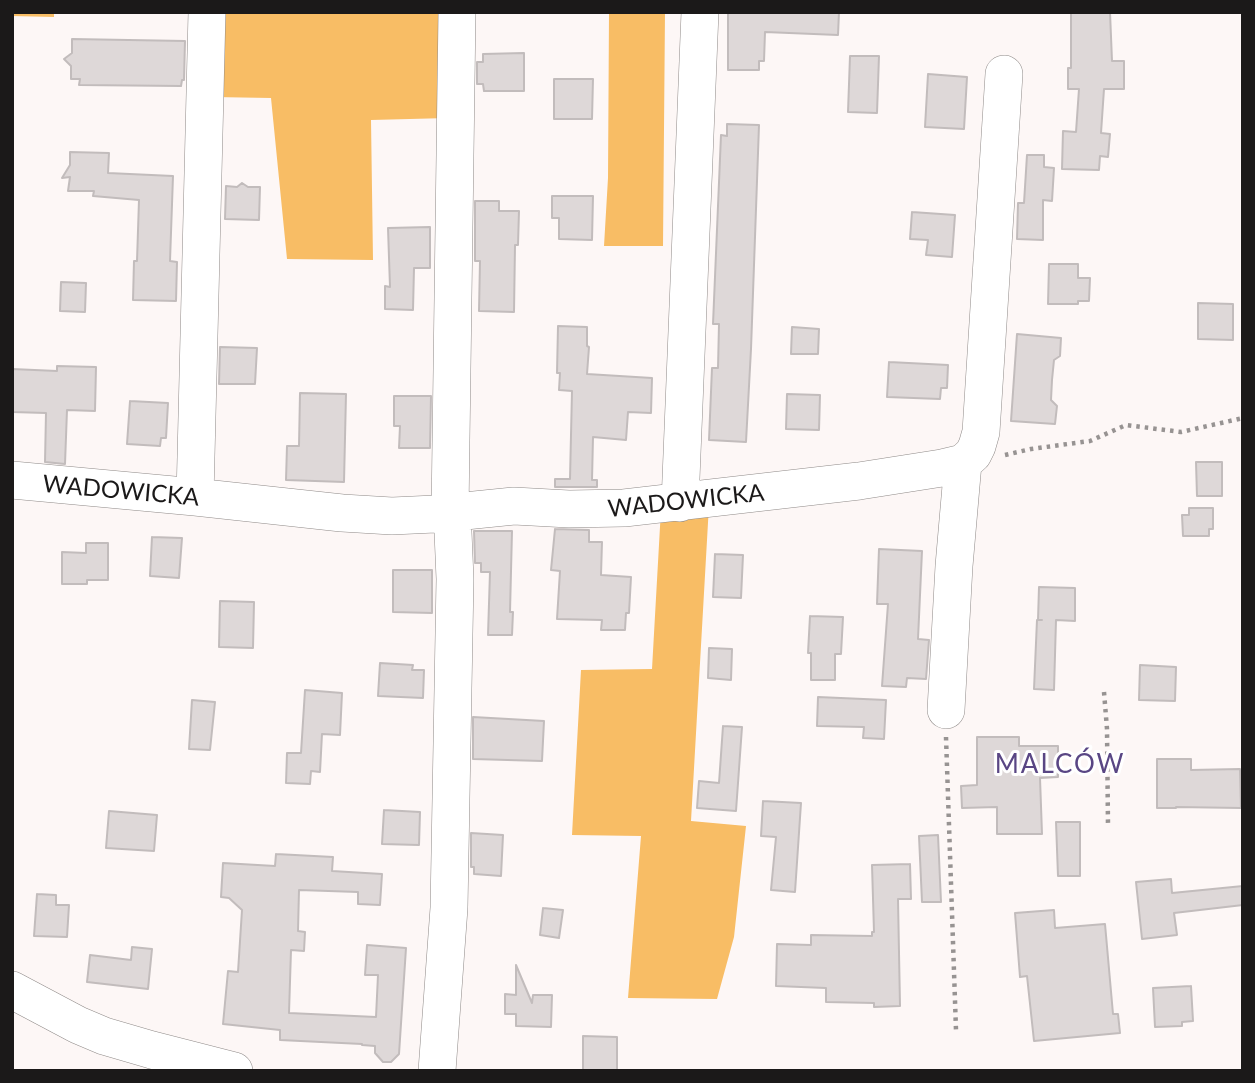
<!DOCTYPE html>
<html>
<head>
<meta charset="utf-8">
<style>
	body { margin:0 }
	#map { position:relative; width:1255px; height:1083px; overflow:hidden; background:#fdf7f6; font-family:Lato,sans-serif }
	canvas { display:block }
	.frame { position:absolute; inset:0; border:14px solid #1b1919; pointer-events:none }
</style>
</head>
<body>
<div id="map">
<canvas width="1255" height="1083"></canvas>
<div class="frame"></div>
</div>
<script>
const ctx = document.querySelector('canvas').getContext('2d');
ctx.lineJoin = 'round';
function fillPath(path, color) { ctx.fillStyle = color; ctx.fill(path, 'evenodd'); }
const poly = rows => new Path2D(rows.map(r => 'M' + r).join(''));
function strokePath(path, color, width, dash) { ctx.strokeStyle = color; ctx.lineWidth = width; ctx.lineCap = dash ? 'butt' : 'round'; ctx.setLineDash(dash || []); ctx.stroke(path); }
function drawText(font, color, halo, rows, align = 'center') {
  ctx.font = font + ' Lato,sans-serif'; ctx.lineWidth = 6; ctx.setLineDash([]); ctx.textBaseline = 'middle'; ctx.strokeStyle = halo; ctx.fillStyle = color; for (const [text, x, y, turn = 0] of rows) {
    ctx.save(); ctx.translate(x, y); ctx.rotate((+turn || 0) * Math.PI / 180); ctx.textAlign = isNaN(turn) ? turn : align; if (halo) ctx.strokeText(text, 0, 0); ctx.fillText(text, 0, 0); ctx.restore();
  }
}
fillPath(poly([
	[12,12,54,12,54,17,12,16],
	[215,12,451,12,448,118,371,120,373,260,287,259,271,98,213,97],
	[609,12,665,12,663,246,604,246,608,178],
	[709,505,691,821,746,826,734,937,717,999,628,998,641,836,572,835,581,670,652,669,661,509]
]), '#f8bd65');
const building = poly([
	[728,12,839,12,838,35,765,32,764,61,759,61,759,70,728,70,728,12],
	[1071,12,1110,12,1112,61,1124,61,1124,89,1104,89,1101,133,1110,134,1108,157,1100,156,1099,170,1062,169,1063,131,1076,132,1079,89,1068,89,1068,68,1071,68,1071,12],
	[72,39,185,41,184,80,182,80,181,86,79,85,80,79,71,79,71,66,64,59,72,53,72,39],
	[524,53,524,91,484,91,483,84,477,84,477,62,483,62,483,54,524,53],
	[850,56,879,56,877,113,848,112,850,56],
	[928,74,967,77,964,129,925,127,928,74],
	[554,79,593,79,592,119,554,119,554,79],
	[727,124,759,125,751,349,746,442,709,440,712,368,718,368,719,324,713,324,721,135,727,136,727,124],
	[70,152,109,153,108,173,173,176,170,261,177,262,176,301,133,300,134,261,137,261,139,200,93,196,94,191,68,191,70,177,62,178,70,165,70,152],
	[1027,155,1044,155,1044,167,1054,168,1052,201,1043,200,1043,240,1017,239,1018,203,1024,203,1027,155],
	[242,183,248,187,260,187,259,220,225,219,226,186,237,187,242,183],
	[552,196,593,196,592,240,559,239,559,218,552,218,552,196],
	[475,201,499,201,499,211,519,211,518,245,515,245,514,312,479,311,480,261,475,261,475,201],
	[912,212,955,215,952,257,926,255,928,240,910,239,912,212],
	[430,227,430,268,414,268,413,310,385,309,385,286,390,287,388,228,430,227],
	[1049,264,1078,264,1078,278,1090,278,1089,301,1078,301,1078,304,1048,304,1049,264],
	[61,282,86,283,85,312,60,311,61,282],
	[1198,303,1233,304,1233,340,1198,339,1198,303],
	[558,326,587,327,587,346,589,347,587,374,652,378,651,413,628,412,626,440,593,437,592,480,597,480,597,487,555,487,555,479,570,479,572,391,559,390,560,373,557,373,558,326],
	[792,327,819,329,818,354,791,354,792,327],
	[1017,334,1061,338,1060,356,1054,360,1052,380,1051,400,1057,406,1055,424,1011,421,1017,334],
	[220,347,257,348,255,384,219,384,220,347],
	[889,362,948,365,947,388,941,388,940,399,887,397,889,362],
	[57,366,96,367,95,411,67,410,65,464,45,462,46,413,12,412,12,369,57,371,57,366],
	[300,393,346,394,344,482,286,480,287,446,299,446,300,393],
	[787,394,820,395,819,430,786,429,787,394],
	[394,396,431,396,430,448,399,448,400,426,394,426,394,396],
	[130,401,168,403,166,438,161,438,160,446,127,444,130,401],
	[1196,462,1222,462,1222,496,1197,496,1196,462],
	[1189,508,1213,508,1213,529,1209,529,1209,536,1183,536,1182,515,1189,515,1189,508],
	[555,529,589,530,589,542,602,542,601,575,631,577,629,613,626,613,625,630,601,630,602,620,557,619,560,571,551,570,555,529],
	[474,531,512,531,510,612,513,612,512,635,488,635,490,572,481,572,481,563,475,563,474,531],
	[152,537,182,538,179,578,150,576,152,537],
	[86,543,108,543,108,580,87,580,87,584,62,584,62,552,86,553,86,543],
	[879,549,922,551,918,639,929,640,926,679,907,678,906,687,882,686,888,604,877,604,879,549],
	[715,554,743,555,741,598,713,597,715,554],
	[393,570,432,570,432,613,393,612,393,570],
	[1039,587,1075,588,1075,621,1056,620,1054,690,1034,689,1037,620,1042,620,1038,620,1039,587],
	[220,601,254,602,253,648,219,647,220,601],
	[810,616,843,617,841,654,835,654,835,680,811,680,811,653,808,653,810,616],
	[709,648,732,649,731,680,708,678,709,648],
	[380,663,413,665,412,670,424,670,423,698,378,696,380,663],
	[1140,665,1176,667,1175,701,1139,700,1140,665],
	[305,690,342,693,340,735,322,734,320,772,311,771,310,784,286,783,287,753,301,753,305,690],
	[818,697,886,700,884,739,863,738,864,727,817,726,818,697],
	[192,700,215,702,210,750,189,749,192,700],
	[473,717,544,721,542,761,473,759,473,717],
	[723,726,742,727,736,811,697,808,699,781,719,783,723,726],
	[977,737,1019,737,1019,746,1058,746,1058,777,1040,778,1042,834,997,834,997,807,962,808,961,786,977,785,977,737],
	[1157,759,1191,759,1191,770,1240,769,1241,808,1176,807,1176,808,1157,808,1157,759],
	[763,801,801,803,795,892,771,890,776,837,761,836,763,801],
	[384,810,420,812,419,845,382,844,384,810],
	[109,811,157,815,154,851,106,848,109,811],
	[1056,822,1080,822,1080,876,1058,876,1056,822],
	[471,833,503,835,501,876,474,874,474,867,471,867,471,833],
	[938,835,941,902,922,902,919,836,938,835],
	[276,854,333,857,332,871,382,874,380,905,358,904,358,892,299,890,298,931,305,932,304,951,291,950,289,1013,376,1017,378,975,365,975,367,945,406,948,399,1054,391,1062,383,1062,375,1053,375,1046,362,1045,362,1044,280,1040,280,1030,223,1024,228,971,238,972,242,910,229,898,221,897,223,863,275,866,276,854],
	[910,864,911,899,898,899,900,1006,874,1007,874,1003,826,1002,826,988,776,986,777,944,811,945,811,935,872,936,872,932,874,932,872,865,910,864],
	[1171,879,1172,893,1243,886,1243,905,1174,913,1177,935,1142,939,1136,882,1171,879],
	[37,894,56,895,56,905,69,905,67,937,34,936,37,894],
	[543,908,563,910,559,938,540,935,543,908],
	[1054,910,1055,928,1105,924,1113,1014,1118,1014,1120,1033,1034,1041,1027,976,1020,977,1015,913,1054,910],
	[132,947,152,949,148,989,87,982,90,955,131,960,132,947],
	[516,965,532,1003,533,995,552,995,551,1027,516,1026,516,1014,505,1014,505,994,516,995,516,965],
	[1191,986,1193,1021,1182,1022,1182,1026,1155,1027,1153,988,1191,986],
	[583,1036,617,1037,617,1070,583,1070,583,1036]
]);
fillPath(building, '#ded8d8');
strokePath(building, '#c2bcbc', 2);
const minor = poly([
	[12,480,195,497,342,513,392,516,435,514,514,506,569,509,624,508,859,481,942,468,963,463,973,454,977,446,981,432,1004,74],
	[195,497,207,12],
	[680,503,700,12],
	[946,710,954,566,963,463],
	[12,990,78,1025,104,1036,152,1050,234,1071],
	[437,1071,449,908,455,579,453,532,450,512,457,12]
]);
strokePath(minor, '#8f8a88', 38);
strokePath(poly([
	[1005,455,1031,449,1090,441,1126,425,1181,432,1243,418],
	[1104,692,1107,729,1108,826],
	[946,737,956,1030]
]), '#979392', 4.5, [3.5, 5]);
strokePath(minor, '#fff', 37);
drawText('24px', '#1b1919', '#fff', [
	["WADOWICKA",121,491,5],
	["WADOWICKA",686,501,-6]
]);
ctx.letterSpacing = '2px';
drawText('26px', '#594684', '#fff', [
	["MALCÓW",1060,765]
]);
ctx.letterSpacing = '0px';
</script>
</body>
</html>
